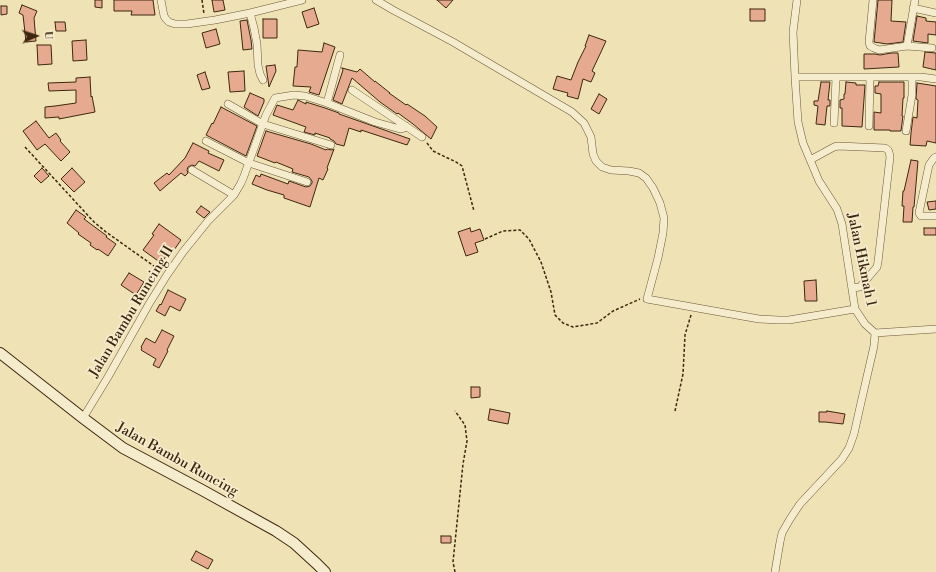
<!DOCTYPE html>
<html>
<head>
<meta charset="utf-8">
<style>
	body { margin:0 }
	#map { position:relative; width:936px; height:572px; overflow:hidden; background:#efe2b4; font-family:"Libre Bodoni",serif }
	canvas { display:block }
	.north { position:absolute; left:16px; top:16px; width:40px; height:40px; -webkit-text-stroke:3px #f5ecce; paint-order:stroke; rotate:87deg; font-size:11px; font-weight:700; line-height:16px; text-align:center; color:#3d270f }
	.north::after { content:''; display:block; margin:auto; width:14px; height:18px; background:#3d270f; clip-path:polygon(50% 0,100% 100%,50% 72%,0 100%) }
</style>
</head>
<body>
<div id="map">
<canvas width="936" height="572"></canvas>
<div class="north">U</div>
</div>
<script>
const ctx = document.querySelector('canvas').getContext('2d');
ctx.lineJoin = 'round';
function fillPath(path, color) { ctx.fillStyle = color; ctx.fill(path, 'evenodd'); }
const poly = rows => new Path2D(rows.map(r => 'M' + r).join(''));
function strokePath(path, color, width, dash) { ctx.strokeStyle = color; ctx.lineWidth = width; ctx.lineCap = dash ? 'butt' : 'round'; ctx.setLineDash(dash || []); ctx.stroke(path); }
function drawText(font, color, halo, rows, align = 'center') {
  ctx.font = font + ' "Libre Bodoni",serif'; ctx.lineWidth = 3.5; ctx.setLineDash([]); ctx.textBaseline = 'middle'; ctx.strokeStyle = halo; ctx.fillStyle = color; for (const [text, x, y, turn = 0] of rows) {
    ctx.save(); ctx.translate(x, y); ctx.rotate((+turn || 0) * Math.PI / 180); ctx.textAlign = isNaN(turn) ? turn : align; if (halo) ctx.strokeText(text, 0, 0); ctx.fillText(text, 0, 0); ctx.restore();
  }
}
const building = poly([
	[95,0,102,0,102,8,95,7,95,0],
	[114,0,153,0,155,15,131,15,132,11,114,11,114,0],
	[212,0,223,0,225,10,214,12,212,0],
	[437,0,453,0,446,8,437,0],
	[878,0,892,0,891,21,906,22,903,42,887,44,874,42,878,0],
	[22,5,37,11,34,18,36,41,26,42,23,15,19,13,22,5],
	[1,6,7,6,7,14,1,15,1,6],
	[314,8,319,24,307,28,302,12,314,8],
	[750,9,765,9,765,21,750,21,750,9],
	[917,16,926,18,926,21,936,22,936,35,928,34,928,43,913,41,917,16],
	[263,19,277,19,277,38,263,38,263,19],
	[247,20,251,40,252,49,243,50,240,21,247,20],
	[55,22,65,22,66,31,56,31,55,22],
	[216,29,220,44,206,48,202,33,216,29],
	[589,35,606,41,601,52,592,71,595,73,591,82,583,79,578,99,567,96,568,93,553,89,557,76,571,80,578,62,586,46,585,46,589,35],
	[86,40,87,60,73,61,72,41,86,40],
	[324,43,335,47,319,95,309,92,311,87,293,86,295,67,297,67,298,50,322,52,324,43],
	[37,45,51,45,52,64,38,65,37,45],
	[925,52,936,53,936,70,923,67,925,52],
	[891,53,898,53,899,67,864,69,864,54,875,54,880,55,891,53],
	[275,65,276,71,269,87,266,66,275,65],
	[342,68,357,72,360,69,375,82,375,81,390,93,389,93,406,105,407,104,425,116,437,127,431,139,413,124,398,113,397,114,380,102,352,78,342,104,333,100,343,70,342,68],
	[244,71,245,91,230,92,228,72,244,71],
	[205,72,210,88,202,90,197,75,205,72],
	[90,77,91,97,92,96,95,112,59,119,59,117,45,118,45,107,55,106,76,103,76,90,49,91,48,83,76,82,76,78,90,77],
	[821,82,830,82,828,100,830,100,830,106,827,106,825,125,816,124,818,106,814,105,814,101,818,101,821,82],
	[846,82,856,83,856,85,865,85,862,127,842,126,842,108,840,108,840,100,844,99,844,94,845,94,846,82],
	[879,82,904,82,904,98,903,98,902,116,903,116,901,131,890,131,890,130,874,130,874,112,881,113,881,94,875,93,875,86,878,86,879,82],
	[917,83,936,86,936,143,927,141,926,146,910,145,911,133,913,117,917,118,918,100,916,99,917,83],
	[250,93,264,99,264,102,258,116,244,107,250,93],
	[599,94,607,99,599,114,591,109,599,94],
	[298,100,306,104,306,102,325,108,339,113,339,114,410,139,407,145,361,130,361,132,349,128,344,146,336,144,334,141,330,139,330,138,315,133,315,135,304,132,306,127,273,115,277,105,293,110,298,100],
	[221,107,257,126,246,156,206,135,212,123,213,124,221,107],
	[36,121,49,138,56,133,61,140,60,141,70,152,61,161,45,144,37,150,23,131,36,121],
	[266,131,311,144,326,150,327,149,332,150,334,149,327,168,328,169,323,180,319,178,310,207,284,198,284,195,267,190,252,184,256,175,260,177,261,174,288,184,289,181,306,187,310,186,312,183,312,181,309,177,292,172,293,169,276,162,275,163,257,156,266,131],
	[193,143,209,151,208,153,224,160,219,171,199,161,195,166,192,165,188,167,187,170,188,173,185,176,181,173,160,191,154,183,167,173,169,175,185,158,193,143],
	[911,160,918,161,914,207,913,207,912,222,903,222,904,206,902,206,903,191,904,191,911,160],
	[42,168,49,176,41,183,34,176,42,168],
	[72,168,85,182,74,192,61,179,72,168],
	[936,201,936,209,929,210,927,202,936,201],
	[201,206,210,212,204,218,196,212,201,206],
	[76,210,86,217,84,219,107,236,106,237,116,244,108,256,98,249,97,250,90,245,91,243,78,234,79,233,67,223,76,210],
	[159,224,181,240,174,250,172,248,161,263,143,250,154,235,152,234,159,224],
	[470,228,471,232,480,229,484,240,475,243,478,252,466,256,458,232,470,228],
	[924,228,936,228,936,235,924,235,924,228],
	[129,273,144,282,136,295,121,285,129,273],
	[816,280,817,301,805,301,804,281,816,280],
	[168,290,186,299,180,311,170,306,165,316,156,311,160,304,161,305,168,290],
	[162,330,174,336,167,350,168,351,159,368,153,365,156,359,141,350,142,348,141,347,146,338,155,343,162,330],
	[471,387,480,387,480,397,471,398,471,387],
	[490,409,510,413,508,424,488,420,490,409],
	[827,411,845,414,843,424,825,422,819,422,819,412,827,412,827,411],
	[441,536,451,536,451,543,441,543,441,536],
	[196,551,213,560,208,569,191,560,196,551]
]);
fillPath(building, '#e5aa90');
strokePath(building, '#3d270f', 1);
const street = poly([
	[161,0,164,16,166,19,169,22,175,24,187,24,215,20,250,13,302,0],
	[376,0,393,10,453,42,572,112,584,123,591,137,593,154,596,161,602,167,611,170,629,171,639,173,646,178,653,188,660,203,664,218,663,233,658,258,647,299,759,319,779,320,789,320,855,309],
	[873,0,869,42,870,46,874,48,879,50,907,46,932,48],
	[913,8,936,13],
	[250,13,254,28,257,44,258,65,260,74,263,80],
	[907,46,915,0],
	[795,77,921,77,936,79],
	[352,90,422,137],
	[327,103,340,55],
	[228,104,263,124,331,145],
	[834,123,836,78],
	[869,126,870,77],
	[906,131,912,95,912,77],
	[206,141,249,163,307,182],
	[936,157,934,158,929,165,919,213,921,216,936,216],
	[810,160,834,147,838,146,885,148,888,150,889,152,890,157,878,262,877,267,860,287,852,288],
	[192,170,234,195],
	[875,333,936,329],
	[83,418,108,377,149,304,167,275,183,252,208,221,234,195,241,183,244,176,266,115,275,98,294,95,305,96,327,103,375,122,400,129,404,128,406,126],
	[775,572,780,542,782,533,790,519,800,504,842,459,849,448,854,434,860,407,874,346,875,333,865,324,855,309,842,224,837,209,819,181,803,143,798,122,795,77,793,32,797,0]
]);
const secondary = poly([
	[0,353,83,418,123,448,202,490,276,531,294,543,317,564,325,572]
]);
strokePath(street, '#6a5638', 8);
strokePath(secondary, '#3d270f', 12);
strokePath(poly([
	[202,0,204,14],
	[427,143,433,151,456,162,462,166,474,211],
	[25,147,94,222,106,232,161,271],
	[485,239,503,231,520,230,529,239,541,262,551,292,555,315,563,323,573,327,597,323,613,311,640,299],
	[675,411,683,374,685,335,691,315],
	[455,572,453,562,463,464,467,441,465,425,455,411]
]), '#3d270f', 1.5, [3, 2]);
strokePath(street, '#f5ecce', 7);
strokePath(secondary, '#f5ecce', 10);
drawText('14px', '#3d270f', '#f5ecce', [
	["Jalan Hikmah 1",861,260,78],
	["Jalan Bambu Runcing II",132,312,-59],
	["Jalan Bambu Runcing",177,460,29]
]);
</script>
</body>
</html>
